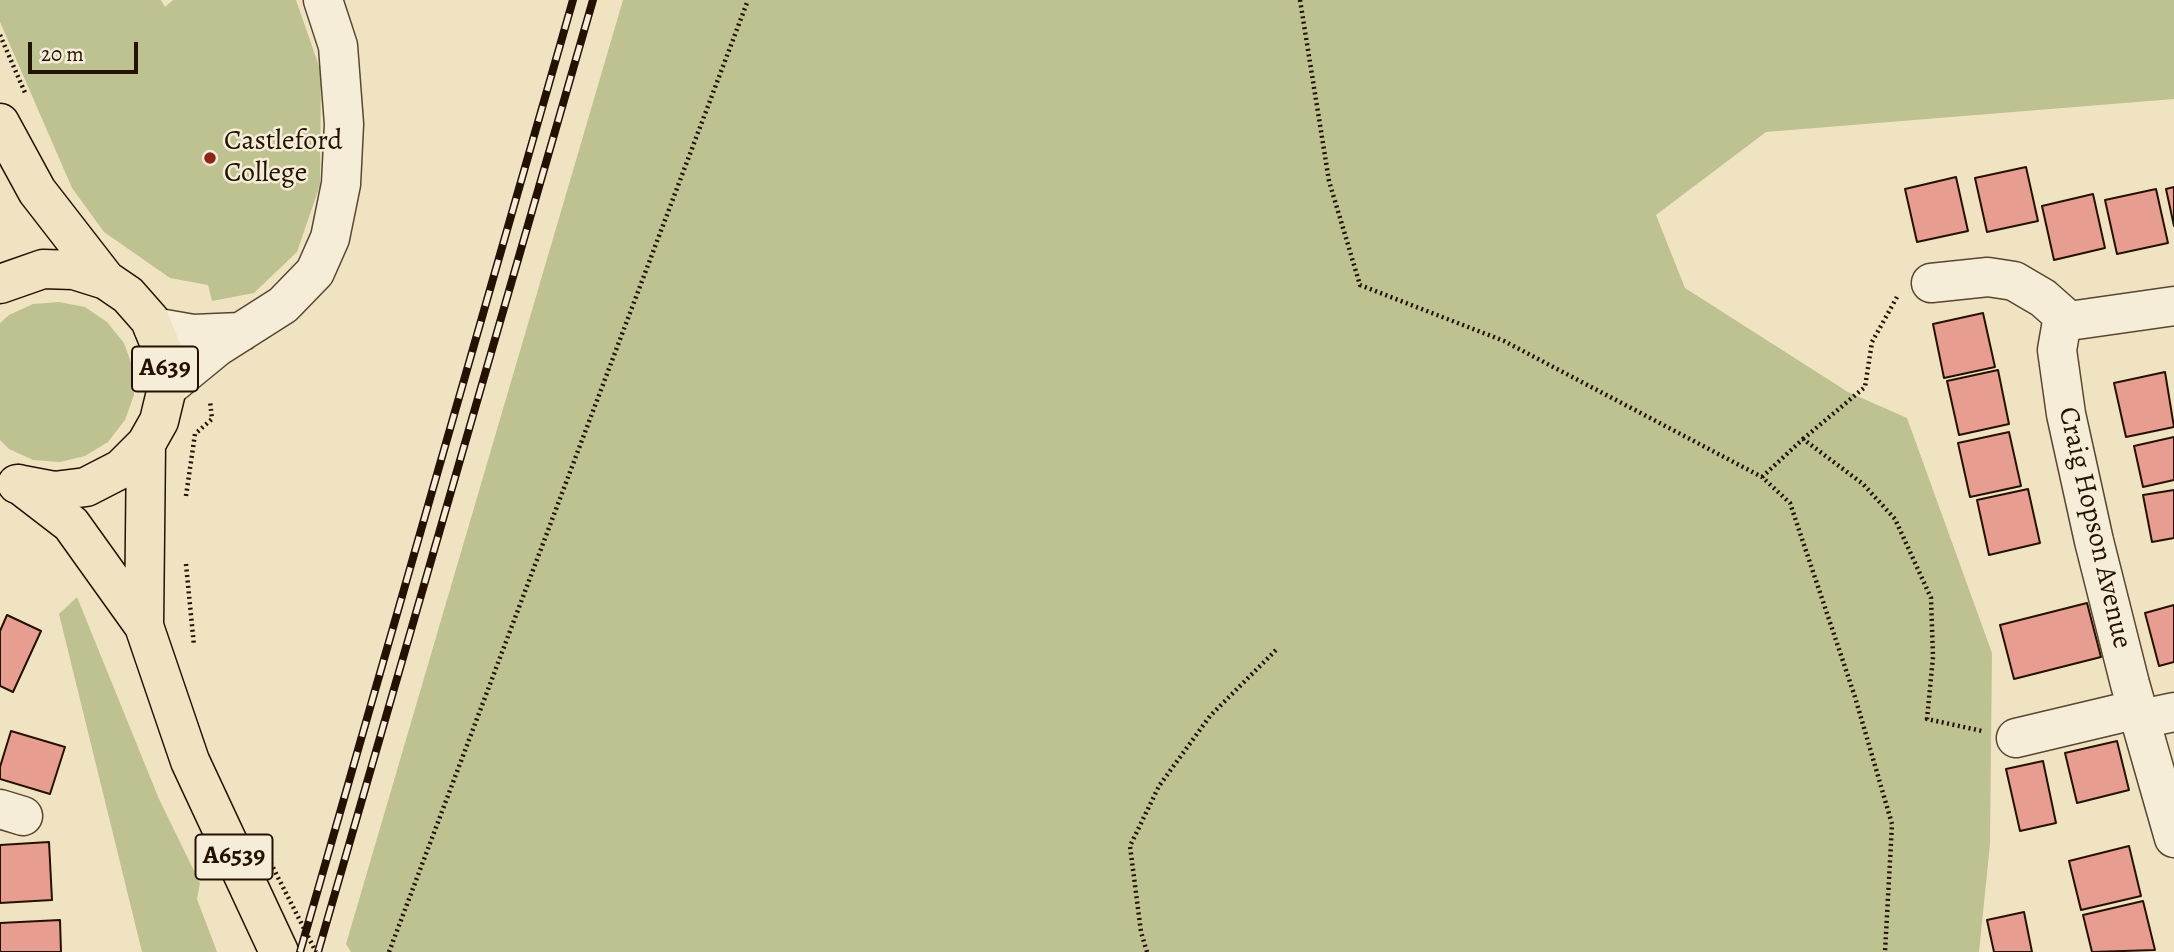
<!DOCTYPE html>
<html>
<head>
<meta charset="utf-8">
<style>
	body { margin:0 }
	#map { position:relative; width:2174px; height:952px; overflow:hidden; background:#f0e3c1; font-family:Alegreya,serif }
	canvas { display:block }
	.scale { position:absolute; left:28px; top:42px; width:110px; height:32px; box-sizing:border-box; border:4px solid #241100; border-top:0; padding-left:9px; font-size:21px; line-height:24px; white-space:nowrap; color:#241100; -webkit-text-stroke:5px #f5edd7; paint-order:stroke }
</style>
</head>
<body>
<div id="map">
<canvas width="2174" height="952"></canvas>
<div class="scale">20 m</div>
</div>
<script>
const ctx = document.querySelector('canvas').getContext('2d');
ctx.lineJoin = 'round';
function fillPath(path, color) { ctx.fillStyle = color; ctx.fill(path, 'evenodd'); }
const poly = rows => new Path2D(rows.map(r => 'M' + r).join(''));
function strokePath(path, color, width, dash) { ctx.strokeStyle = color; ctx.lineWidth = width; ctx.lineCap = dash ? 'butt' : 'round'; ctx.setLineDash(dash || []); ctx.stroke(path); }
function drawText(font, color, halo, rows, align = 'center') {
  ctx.font = font + ' Alegreya,serif'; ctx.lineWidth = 5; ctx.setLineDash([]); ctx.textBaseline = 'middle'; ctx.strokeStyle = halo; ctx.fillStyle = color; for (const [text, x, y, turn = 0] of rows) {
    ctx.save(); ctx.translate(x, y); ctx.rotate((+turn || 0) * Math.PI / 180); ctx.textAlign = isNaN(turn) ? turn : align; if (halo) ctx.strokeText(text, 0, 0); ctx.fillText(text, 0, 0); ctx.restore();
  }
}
fillPath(poly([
	[0,0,161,0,165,7,173,0,296,0,321,72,320,185,297,252,254,293,212,301,208,285,170,278,104,232,72,188,0,22],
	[623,0,2174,0,2174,99,1766,132,1656,215,1685,288,1848,392,1907,418,1992,653,1990,844,1979,952,351,952,346,944],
	[59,302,85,307,107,322,124,343,133,368,134,395,125,420,108,442,85,456,60,462,33,460,9,449,0,440,0,323,9,315,33,304],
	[77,597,159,799,200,883,197,899,217,952,142,952,59,614]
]), '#bec290');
const building = poly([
	[2026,167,2038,221,1987,232,1975,178,2026,167],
	[1956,177,1968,231,1917,242,1905,189,1956,177],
	[2174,187,2174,226,2166,189,2174,187],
	[2156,189,2168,243,2117,254,2105,200,2156,189],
	[2093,194,2105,248,2054,260,2042,206,2093,194],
	[1983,313,1995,367,1944,378,1933,324,1983,313],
	[1998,370,2009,424,1959,435,1947,381,1998,370],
	[2165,372,2174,427,2126,437,2114,383,2165,372],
	[2009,432,2021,486,1970,497,1958,443,2009,432],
	[2174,437,2174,480,2143,487,2134,446,2174,437],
	[2028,489,2040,543,1989,555,1977,500,2028,489],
	[2174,490,2174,538,2152,542,2143,495,2174,490],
	[2087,603,2101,657,2014,679,2000,625,2087,603],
	[2174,605,2174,662,2159,666,2145,613,2174,605],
	[7,615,41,631,13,692,0,686,0,631,7,615],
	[11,731,65,747,50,794,0,779,0,767,11,731],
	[2117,741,2129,790,2077,803,2065,753,2117,741],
	[2043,761,2056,823,2020,831,2006,769,2043,761],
	[49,842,52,900,0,903,0,845,49,842],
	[2129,846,2141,896,2081,910,2069,861,2129,846],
	[2143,901,2155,950,2092,952,2083,915,2143,901],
	[2024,912,2032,952,1994,952,1987,920,2024,912],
	[60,920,61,952,0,952,0,923,60,920]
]);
fillPath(building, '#e79e91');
strokePath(building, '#241100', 2);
const minor = poly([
	[1931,283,1988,277,2014,281,2043,298,2069,321],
	[2174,306,2069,321,2061,327,2057,350,2066,414,2094,541,2130,684,2174,838],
	[153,327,193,334,241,332],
	[167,388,217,347,283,305,315,272,330,238,341,184,344,124,338,46,323,0],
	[2141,719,2174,712],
	[2016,738,2138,709],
	[0,809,23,816]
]);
const major = poly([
	[0,123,37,191,106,280],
	[0,284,43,269,74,270,106,280,128,295,150,320,163,352,167,388,159,421,146,444,121,469,86,487,54,491,17,484],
	[19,484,71,524,144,626,190,761,279,952],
	[144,626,146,444]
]);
strokePath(minor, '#574630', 41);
strokePath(major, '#241100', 41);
strokePath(poly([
	[1300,0,1329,181,1360,285,1504,341,1762,477,1790,503,1855,697,1892,824,1885,952],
	[0,35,26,95],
	[1803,439,1865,387,1872,342,1897,297],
	[1762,477,1803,439,1863,484,1895,519,1931,598,1933,657,1927,719,1982,731],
	[186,496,195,434,212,419,210,401],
	[186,564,194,646],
	[389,952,748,0],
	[1147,952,1141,932,1130,846,1159,786,1210,716,1277,649]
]), '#241100', 4.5, [2, 3.5]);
strokePath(minor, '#f5edd7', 38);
strokePath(major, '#f0e3c1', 38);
const rail = poly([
	[300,952,573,0],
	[318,952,593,0]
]);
strokePath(rail, '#241100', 8);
strokePath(rail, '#f5edd7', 5, [16]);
strokePath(poly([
	[263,848,316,952]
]), '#241100', 4.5, [2, 3.5]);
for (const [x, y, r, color] of [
	[210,158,7,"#8f2418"]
]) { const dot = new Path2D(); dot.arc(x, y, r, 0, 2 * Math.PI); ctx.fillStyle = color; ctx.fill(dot); strokePath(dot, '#f5edd7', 2.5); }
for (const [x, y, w] of [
	[165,369,66],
	[234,857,77]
]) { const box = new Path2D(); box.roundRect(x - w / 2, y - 22.5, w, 45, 5); ctx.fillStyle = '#f5edd7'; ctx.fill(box); strokePath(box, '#241100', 2); }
drawText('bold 26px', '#241100', null, [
	["A639",165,369],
	["A6539",234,857]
]);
drawText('28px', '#241100', '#f5edd7', [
	["Castleford",224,142],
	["College",224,174]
], 'left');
drawText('28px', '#241100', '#f5edd7', [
	["Craig Hopson Avenue",2094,528,77]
]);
</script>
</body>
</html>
